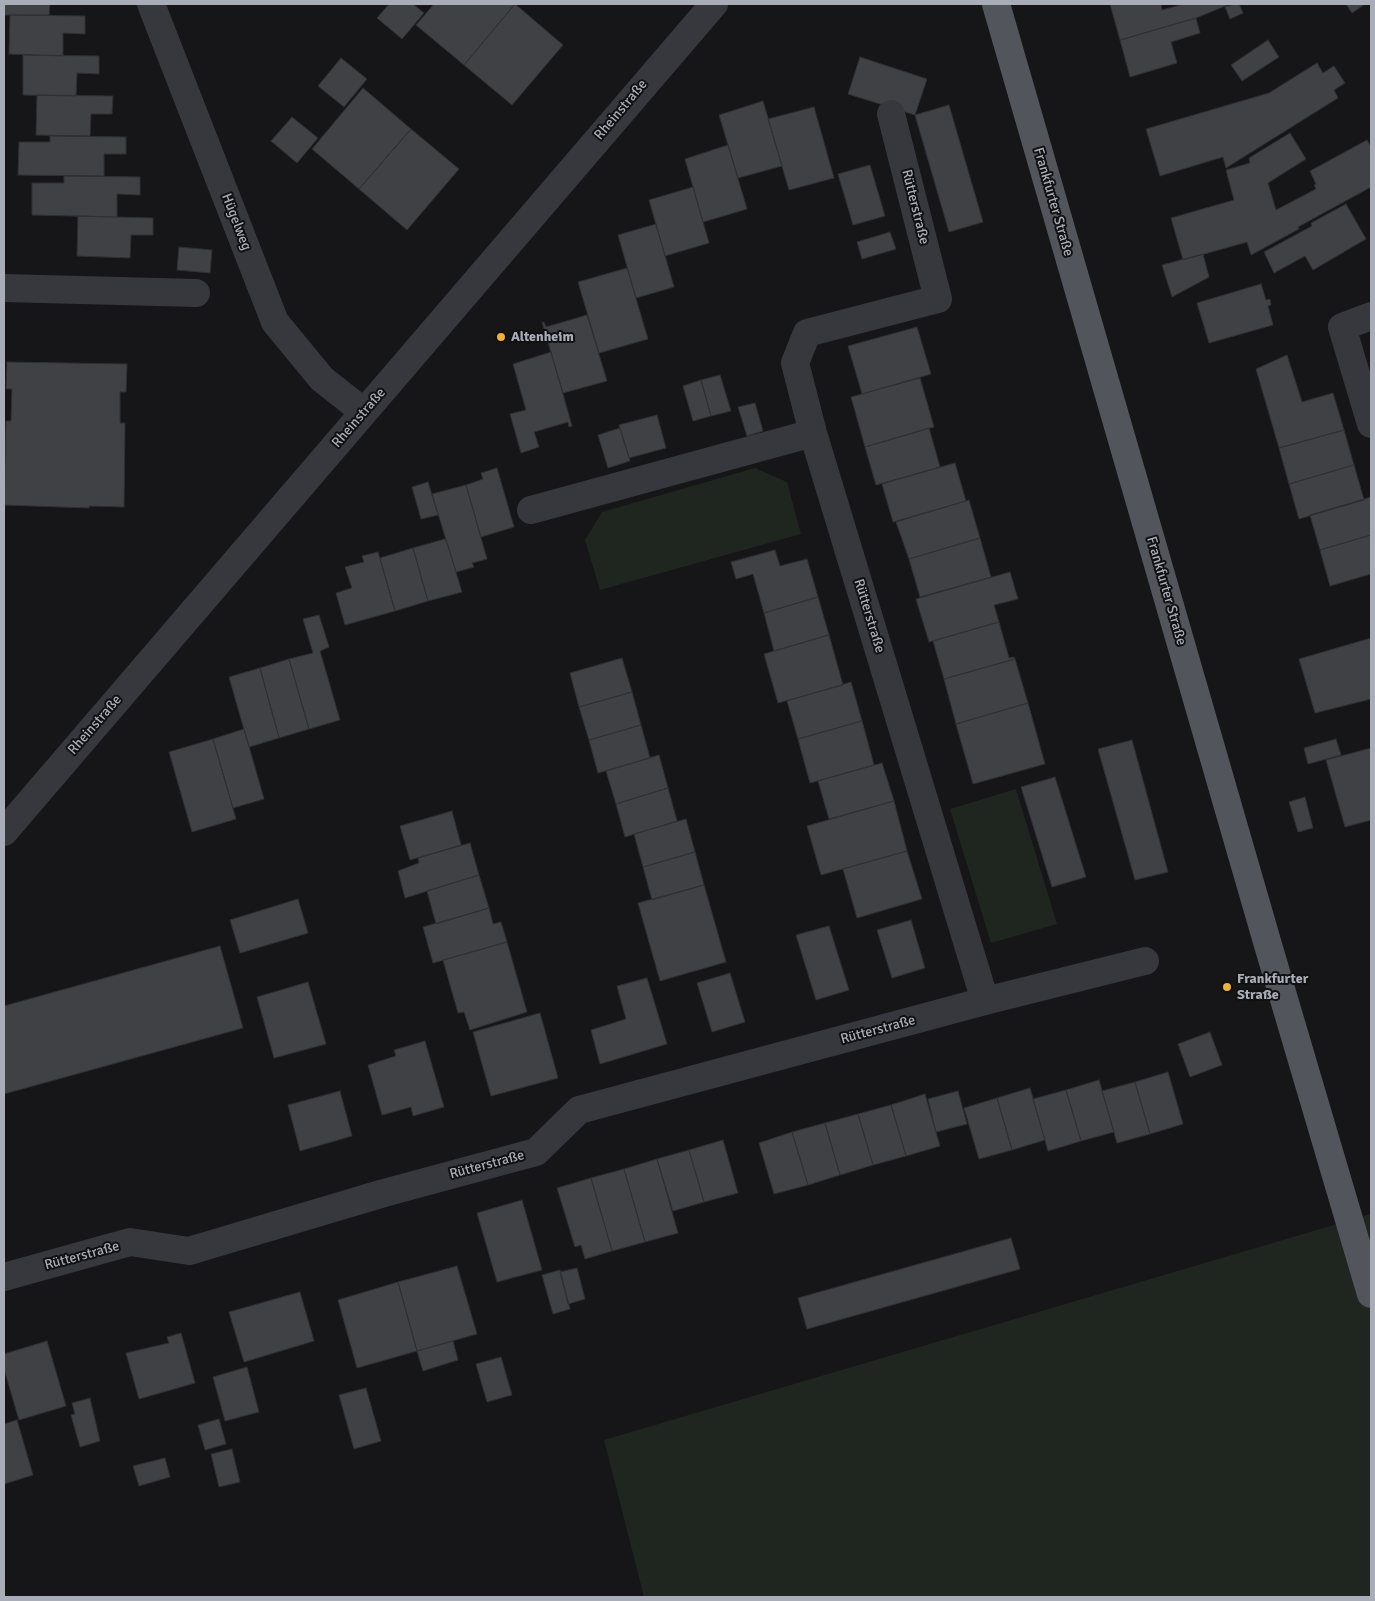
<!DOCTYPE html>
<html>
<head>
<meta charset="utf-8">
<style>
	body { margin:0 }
	#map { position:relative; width:1375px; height:1601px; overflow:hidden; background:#161618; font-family:Signika,sans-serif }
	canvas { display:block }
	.frame { position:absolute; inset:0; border:5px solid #a8adb8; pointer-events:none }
</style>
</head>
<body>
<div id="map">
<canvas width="1375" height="1601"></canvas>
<div class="frame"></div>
</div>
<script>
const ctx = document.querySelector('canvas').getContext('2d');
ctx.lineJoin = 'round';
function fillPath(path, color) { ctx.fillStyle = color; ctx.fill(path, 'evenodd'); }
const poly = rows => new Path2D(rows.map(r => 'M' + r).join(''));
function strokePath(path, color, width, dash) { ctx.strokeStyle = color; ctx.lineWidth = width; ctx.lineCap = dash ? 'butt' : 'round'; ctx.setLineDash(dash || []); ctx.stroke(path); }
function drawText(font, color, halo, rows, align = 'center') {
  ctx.font = font + ' Signika,sans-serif'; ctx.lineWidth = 4; ctx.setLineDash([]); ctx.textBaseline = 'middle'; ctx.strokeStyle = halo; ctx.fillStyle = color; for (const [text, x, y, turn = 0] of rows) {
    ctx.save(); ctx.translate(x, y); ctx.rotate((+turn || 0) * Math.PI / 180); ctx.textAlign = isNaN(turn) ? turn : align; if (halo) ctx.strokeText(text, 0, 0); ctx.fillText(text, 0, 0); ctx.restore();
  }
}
fillPath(poly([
	[755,468,787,482,801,534,600,590,585,540,602,512],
	[1016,789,1057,924,991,943,950,809],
	[1371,1214,1371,1597,644,1597,604,1440]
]), '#1e261f');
const building = poly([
	[4,4,50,4,49,15,4,15,4,4],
	[389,4,413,4,424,13,402,39,377,18,389,4],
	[434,4,515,4,464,65,416,25,434,4],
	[515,4,563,45,512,105,464,65,515,4],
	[1110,4,1161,4,1162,10,1184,4,1230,4,1196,18,1120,40,1110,4],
	[1235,4,1239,4,1243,13,1230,19,1225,7,1235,4],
	[1346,4,1365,4,1352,13,1346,4],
	[10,15,85,16,85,34,63,33,63,56,9,54,10,15],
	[1196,18,1200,33,1171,42,1177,63,1130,77,1120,40,1196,18],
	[1268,40,1279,57,1242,81,1231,65,1268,40],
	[23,55,99,56,99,74,77,73,76,96,23,95,23,55],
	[860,57,927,79,915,115,848,94,860,57],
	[341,58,367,79,344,107,318,86,341,58],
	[1317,63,1323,73,1334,66,1345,83,1334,90,1338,98,1226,168,1223,157,1160,176,1146,129,1269,93,1317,63],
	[363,88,411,129,359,189,312,149,363,88],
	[37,95,113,96,112,114,91,114,90,136,36,135,37,95],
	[763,101,782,166,738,178,719,115,763,101],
	[949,105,983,222,949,232,915,115,949,105],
	[814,107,834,178,789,190,768,119,814,107],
	[292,117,318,138,297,163,271,141,292,117],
	[411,129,459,169,407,230,359,189,411,129],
	[1290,133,1306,159,1268,183,1276,210,1316,189,1314,185,1316,184,1310,171,1367,140,1371,147,1371,187,1298,227,1299,229,1251,255,1247,242,1183,260,1171,218,1234,200,1226,170,1250,163,1249,158,1290,133],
	[50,136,126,137,126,154,104,154,104,176,18,175,19,142,50,142,50,136],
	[728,145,747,209,703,222,685,159,728,145],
	[870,165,885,216,853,225,838,174,870,165],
	[64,176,140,177,140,195,117,194,117,217,32,215,32,183,64,183,64,176],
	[693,187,709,243,665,256,649,200,693,187],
	[1346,204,1366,239,1313,270,1305,256,1274,273,1264,252,1312,226,1311,223,1346,204],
	[78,216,153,218,153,235,131,235,130,258,77,256,78,216],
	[656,224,674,287,636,298,618,235,656,224],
	[890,232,896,249,862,259,857,242,890,232],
	[179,247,212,250,210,273,177,270,179,247],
	[1203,254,1209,277,1172,297,1162,265,1203,254],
	[627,268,648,339,599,353,578,282,627,268],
	[1261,284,1266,300,1270,299,1271,305,1268,306,1273,325,1209,343,1197,303,1261,284],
	[587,315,607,381,563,393,542,322,544,322,546,327,587,315],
	[917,327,931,374,862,394,848,346,917,327],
	[551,352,572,426,569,427,568,422,534,432,539,447,521,453,510,414,526,410,513,364,551,352],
	[1287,355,1302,402,1333,393,1344,430,1279,448,1256,369,1287,355],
	[7,362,127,364,126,392,120,392,120,423,125,423,124,507,89,506,89,508,4,505,6,421,11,421,12,389,6,389,7,362],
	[720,375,731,411,711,416,701,380,720,375],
	[920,378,934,427,865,447,851,397,920,378],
	[701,380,711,416,693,421,683,386,701,380],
	[755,403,763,431,747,436,738,407,755,403],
	[657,415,666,448,629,458,619,425,657,415],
	[620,428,630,461,608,468,598,435,620,428],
	[929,428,940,467,876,485,865,447,929,428],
	[1344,430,1354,465,1289,484,1279,448,1344,430],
	[955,463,966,501,893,522,882,484,955,463],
	[1354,465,1364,500,1299,519,1289,484,1354,465],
	[497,468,514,527,481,537,466,485,483,479,481,473,497,468],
	[428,482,438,515,421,519,412,487,428,482],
	[466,485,487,559,472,563,474,567,456,572,432,494,466,485],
	[1371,497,1371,535,1320,550,1310,515,1371,497],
	[969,500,980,538,909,559,896,522,969,500],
	[1371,535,1371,574,1330,586,1320,550,1371,535],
	[980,538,991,577,920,597,909,559,980,538],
	[445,539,448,546,462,592,428,601,413,548,445,539],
	[413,548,428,601,395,611,380,558,413,548],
	[775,550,780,566,807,559,818,597,764,613,753,574,736,579,731,562,775,550],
	[378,552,395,611,345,625,336,593,352,588,345,567,364,562,362,556,378,552],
	[1010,572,1018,599,994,605,999,622,929,642,916,599,1010,572],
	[818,597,829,635,774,651,764,613,818,597],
	[319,615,329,647,320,651,340,720,309,729,289,659,313,653,303,619,319,615],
	[999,622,1009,658,1014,657,1015,659,944,679,933,641,999,622],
	[829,635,843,685,778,703,764,654,829,635],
	[1371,638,1371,699,1315,713,1299,659,1371,638],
	[622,658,632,692,579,707,570,673,622,658],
	[289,659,309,729,279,738,260,668,289,659],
	[1015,659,1028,703,956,724,944,679,1015,659],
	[260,668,279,738,249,747,229,677,260,668],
	[851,682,862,721,798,739,787,701,851,682],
	[632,692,641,725,589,740,579,707,632,692],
	[1028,703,1045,764,973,784,956,724,1028,703],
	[862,721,874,765,810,783,798,739,862,721],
	[641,725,650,758,598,773,589,740,641,725],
	[244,729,264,799,233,808,213,739,244,729],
	[213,739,236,819,192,832,169,752,213,739],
	[1336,739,1341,755,1308,764,1304,748,1336,739],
	[1132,740,1168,872,1135,880,1098,749,1132,740],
	[1371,748,1371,820,1345,827,1326,760,1371,748],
	[659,755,668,788,616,804,606,771,659,755],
	[882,763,894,801,829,819,818,781,882,763],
	[1055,777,1086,877,1052,887,1021,787,1055,777],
	[668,788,677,821,625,837,616,804,668,788],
	[1305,797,1313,828,1298,832,1289,802,1305,797],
	[894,801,907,851,821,875,807,826,894,801],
	[452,811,461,845,410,860,400,826,452,811],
	[686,819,695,852,643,867,634,834,686,819],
	[470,843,479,875,405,898,398,871,419,863,418,858,470,843],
	[907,851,922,899,857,918,843,869,907,851],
	[695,852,704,885,652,900,643,867,695,852],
	[479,875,489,908,436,924,427,891,479,875],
	[704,885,726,962,660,981,638,903,704,885],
	[298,899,308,933,240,953,230,920,298,899],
	[489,908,493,924,501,922,507,942,433,963,423,927,489,908],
	[911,920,925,968,892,978,877,930,911,920],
	[829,926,849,990,816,1000,796,935,829,926],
	[507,942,527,1012,470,1030,464,1012,458,1013,443,960,507,942],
	[220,946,243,1028,4,1094,4,1006,220,946],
	[730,973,745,1022,712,1032,697,983,730,973],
	[647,978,667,1044,600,1064,591,1030,626,1019,617,986,647,978],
	[308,982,326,1044,274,1058,257,997,308,982],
	[540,1013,558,1078,491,1096,473,1032,540,1013],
	[1210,1032,1222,1065,1190,1077,1178,1044,1210,1032],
	[425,1041,444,1107,413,1116,411,1107,382,1115,368,1065,396,1056,394,1050,425,1041],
	[1168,1072,1183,1124,1150,1134,1135,1082,1168,1072],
	[1099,1080,1114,1132,1081,1141,1066,1090,1099,1080],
	[1135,1082,1150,1134,1117,1143,1102,1091,1135,1082],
	[1030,1088,1045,1140,1012,1150,997,1098,1030,1088],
	[1066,1090,1081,1141,1048,1151,1033,1099,1066,1090],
	[340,1091,352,1136,300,1151,288,1105,340,1091],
	[958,1091,967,1124,936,1132,928,1099,958,1091],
	[925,1094,940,1146,906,1156,891,1105,925,1094],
	[997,1098,1012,1150,979,1159,964,1108,997,1098],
	[891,1105,906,1156,873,1165,858,1114,891,1105],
	[858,1114,873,1165,840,1175,825,1123,858,1114],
	[825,1123,840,1175,808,1185,792,1132,825,1123],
	[792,1132,808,1185,774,1194,759,1143,792,1132],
	[723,1140,738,1193,704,1202,689,1150,723,1140],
	[689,1150,704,1202,673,1211,657,1159,689,1150],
	[657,1159,678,1233,645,1242,624,1169,657,1159],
	[624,1169,645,1242,612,1251,591,1178,624,1169],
	[591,1178,612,1251,585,1259,581,1245,575,1247,557,1188,591,1178],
	[522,1200,542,1270,497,1282,477,1213,522,1200],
	[1011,1238,1020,1269,807,1329,798,1298,1011,1238],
	[457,1266,477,1334,417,1351,398,1282,457,1266],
	[577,1268,585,1299,568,1304,560,1272,577,1268],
	[560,1270,570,1309,553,1314,542,1275,560,1270],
	[398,1282,417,1351,357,1368,338,1300,398,1282],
	[300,1292,314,1341,244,1362,229,1312,300,1292],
	[181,1333,195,1383,139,1399,126,1353,169,1343,167,1337,181,1333],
	[47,1341,66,1406,19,1420,4,1369,4,1354,47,1341],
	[453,1341,458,1360,423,1371,417,1351,453,1341],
	[501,1357,512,1395,487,1402,476,1364,501,1357],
	[247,1367,259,1412,225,1421,213,1377,247,1367],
	[366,1388,381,1441,354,1449,339,1395,366,1388],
	[90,1398,100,1441,80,1447,71,1415,75,1414,72,1403,90,1398],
	[219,1419,226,1444,205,1450,198,1425,219,1419],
	[17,1420,33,1475,4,1484,4,1424,17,1420],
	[232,1449,240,1482,219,1487,211,1454,232,1449],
	[165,1458,170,1477,139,1486,133,1466,165,1458]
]);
fillPath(building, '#404145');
strokePath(building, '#303034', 1);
strokePath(poly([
	[151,4,275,322,322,379,364,412],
	[891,114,938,299,807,333,795,363,813,433,985,1001],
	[4,288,196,293],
	[1371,316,1342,327,1371,424],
	[531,510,813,433],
	[4,832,714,4],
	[4,1277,130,1242,189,1251,384,1193,536,1152,579,1110,985,1001,1145,961]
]), '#37383d', 28);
strokePath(poly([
	[996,4,1268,945,1371,1294]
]), '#53555c', 28);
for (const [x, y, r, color] of [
	[501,337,5,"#f2b134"],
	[1227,987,5,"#f2b134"]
]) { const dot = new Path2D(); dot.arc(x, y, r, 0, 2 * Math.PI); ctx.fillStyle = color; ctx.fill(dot); strokePath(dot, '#111113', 2); }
drawText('14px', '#a8adb8', '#111113', [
	["Rheinstraße",621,110,-50],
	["Frankfurter Straße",1053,202,74],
	["Rütterstraße",915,207,76],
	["Hügelweg",236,222,69],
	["Rheinstraße",359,418,-49],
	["Frankfurter Straße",1166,591,74],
	["Rütterstraße",869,616,73],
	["Rheinstraße",95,725,-49],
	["Rütterstraße",878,1030,-15],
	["Rütterstraße",487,1165,-15],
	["Rütterstraße",82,1256,-15]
]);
drawText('bold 14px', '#a8adb8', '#111113', [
	["Altenheim",511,337],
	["Frankfurter",1237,979],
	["Straße",1237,995]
], 'left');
</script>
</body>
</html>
